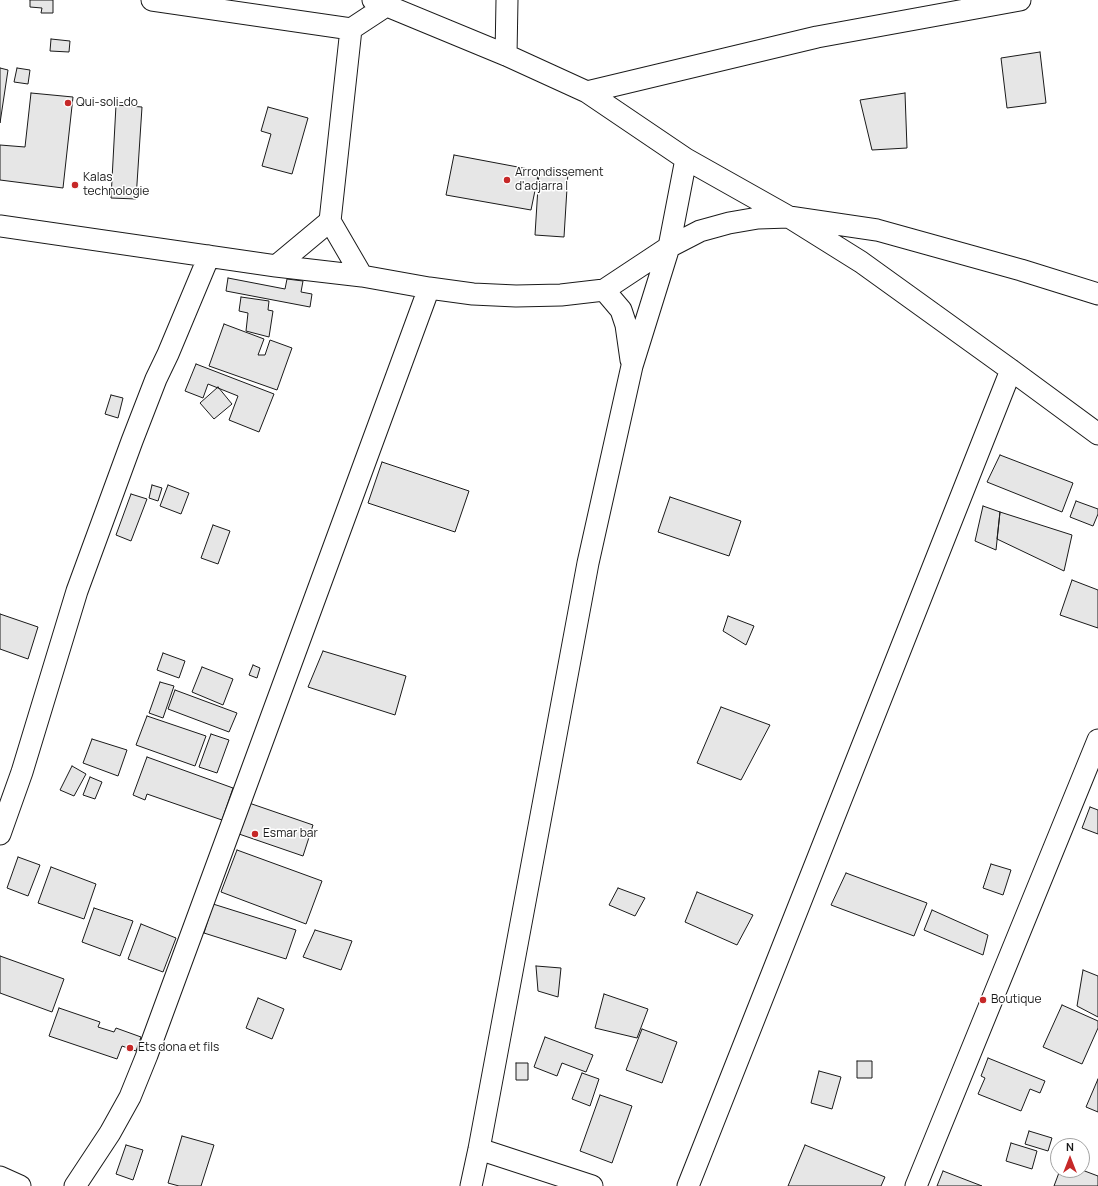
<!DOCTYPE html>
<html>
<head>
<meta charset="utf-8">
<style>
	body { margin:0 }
	#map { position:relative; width:1098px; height:1186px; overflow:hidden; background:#fff; font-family:Manrope,sans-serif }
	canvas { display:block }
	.north { position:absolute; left:1050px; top:1138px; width:40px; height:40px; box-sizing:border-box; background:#fff; border:1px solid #a3a3a3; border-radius:50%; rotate:0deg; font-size:11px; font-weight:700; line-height:16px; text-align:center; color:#1a1a1a }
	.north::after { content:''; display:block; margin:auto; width:14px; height:18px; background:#c62828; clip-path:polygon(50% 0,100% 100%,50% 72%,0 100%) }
</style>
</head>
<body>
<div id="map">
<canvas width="1098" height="1186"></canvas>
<div class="north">N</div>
</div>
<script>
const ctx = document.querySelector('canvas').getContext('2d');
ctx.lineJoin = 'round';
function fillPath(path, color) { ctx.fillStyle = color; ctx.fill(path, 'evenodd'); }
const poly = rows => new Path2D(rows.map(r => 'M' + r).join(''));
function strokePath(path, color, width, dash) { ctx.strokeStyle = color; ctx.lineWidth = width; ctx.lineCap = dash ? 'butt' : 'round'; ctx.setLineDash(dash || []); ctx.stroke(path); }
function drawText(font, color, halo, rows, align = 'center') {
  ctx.font = font + ' Manrope,sans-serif'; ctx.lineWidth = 3; ctx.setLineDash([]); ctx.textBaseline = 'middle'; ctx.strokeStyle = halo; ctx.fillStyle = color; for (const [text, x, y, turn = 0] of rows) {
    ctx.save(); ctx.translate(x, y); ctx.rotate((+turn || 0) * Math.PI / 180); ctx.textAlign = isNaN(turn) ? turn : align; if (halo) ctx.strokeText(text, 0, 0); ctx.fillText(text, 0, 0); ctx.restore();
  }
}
const building = poly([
	[30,0,53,0,53,13,41,13,42,8,30,7,30,0],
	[51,39,70,41,69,52,50,51,51,39],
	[1040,52,1046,103,1007,108,1001,58,1040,52],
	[0,68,8,70,0,123,0,68],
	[17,68,30,70,28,84,14,82,17,68],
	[31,93,73,97,63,188,0,180,0,145,25,147,31,93],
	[905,93,907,148,872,150,860,100,905,93],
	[116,105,142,107,136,199,111,198,116,105],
	[268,107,308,118,292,174,262,166,271,134,261,131,268,107],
	[454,155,539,171,531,210,446,195,454,155],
	[539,171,568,172,564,237,535,235,539,171],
	[228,278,285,289,287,279,303,281,301,292,312,294,310,307,226,291,228,278],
	[241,297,269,301,268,310,273,311,269,337,246,331,248,313,239,311,241,297],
	[224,324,264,339,258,355,265,355,270,340,292,348,277,390,209,366,224,324],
	[196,364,274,394,259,432,229,420,238,396,208,384,203,398,185,391,196,364],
	[218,387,232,404,214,419,200,403,218,387],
	[111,395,123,398,118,418,105,414,111,395],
	[1000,455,1073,483,1062,512,987,482,1000,455],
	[382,462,469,491,455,532,368,503,382,462],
	[152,485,162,488,158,501,149,498,152,485],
	[168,485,189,493,181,514,160,506,168,485],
	[131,494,147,499,131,541,116,535,131,494],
	[670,497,741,521,729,556,658,532,670,497],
	[1076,501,1098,509,1098,514,1093,526,1070,517,1076,501],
	[983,506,1000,512,996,550,975,541,983,506],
	[1000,512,1072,535,1064,571,997,539,1000,512],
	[213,525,230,531,218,564,201,558,213,525],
	[1072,580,1098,590,1098,628,1060,615,1072,580],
	[0,614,38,627,28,659,0,649,0,614],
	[728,616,754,626,746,645,723,631,728,616],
	[323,651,406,676,395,715,308,687,323,651],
	[163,653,185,661,179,678,157,670,163,653],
	[253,665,260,668,257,678,249,675,253,665],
	[202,667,233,679,223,705,192,692,202,667],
	[160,682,174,686,163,718,149,713,160,682],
	[175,690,237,713,229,732,168,709,175,690],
	[721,707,770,725,741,780,697,763,721,707],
	[147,716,206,736,195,766,136,745,147,716],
	[211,734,229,740,217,773,199,767,211,734],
	[92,739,127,750,118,776,83,763,92,739],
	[147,757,233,788,222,820,147,794,145,800,133,795,147,757],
	[72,766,86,774,74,796,60,790,72,766],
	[90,777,102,782,95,799,83,795,90,777],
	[249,803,313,825,303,856,239,834,249,803],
	[1090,807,1098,810,1098,834,1082,828,1090,807],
	[237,850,322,881,306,924,221,892,237,850],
	[18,857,40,865,28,896,7,888,18,857],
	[991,864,1011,870,1003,895,983,888,991,864],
	[51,867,96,884,84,919,38,903,51,867],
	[846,873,927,903,914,936,831,905,846,873],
	[618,888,645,898,635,916,609,905,618,888],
	[697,892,753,915,737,945,685,922,697,892],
	[213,904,296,930,286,959,204,933,213,904],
	[94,908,133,921,120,956,82,942,94,908],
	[932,910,988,935,983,955,924,930,932,910],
	[141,924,176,938,163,972,128,959,141,924],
	[315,930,352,941,341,970,303,957,315,930],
	[0,956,64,979,52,1012,0,993,0,956],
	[536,966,561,968,558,997,538,991,536,966],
	[1083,970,1098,976,1098,1017,1077,1006,1083,970],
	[604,994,648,1009,637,1038,595,1028,604,994],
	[258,998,284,1009,272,1039,246,1028,258,998],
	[1062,1005,1098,1021,1098,1028,1082,1064,1043,1047,1062,1005],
	[59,1008,100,1022,98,1027,114,1032,116,1028,141,1037,136,1051,122,1046,117,1059,49,1036,59,1008],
	[642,1029,677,1042,662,1083,626,1070,642,1029],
	[545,1037,593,1055,586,1072,562,1063,557,1076,534,1067,545,1037],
	[988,1058,1045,1081,1040,1093,1030,1089,1021,1111,978,1094,985,1078,981,1076,988,1058],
	[857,1061,872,1061,872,1078,857,1078,857,1061],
	[516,1063,528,1063,528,1080,516,1080,516,1063],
	[819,1071,841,1077,832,1109,811,1103,819,1071],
	[582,1073,599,1079,590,1106,572,1099,582,1073],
	[1098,1079,1098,1112,1086,1107,1098,1079],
	[600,1095,632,1106,612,1163,580,1151,600,1095],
	[1029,1131,1052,1138,1048,1151,1025,1144,1029,1131],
	[182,1136,214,1145,201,1186,179,1186,168,1183,182,1136],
	[1011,1143,1037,1151,1032,1169,1006,1161,1011,1143],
	[126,1145,143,1150,133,1180,116,1174,126,1145],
	[805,1145,885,1177,881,1186,788,1186,805,1145],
	[1060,1170,1082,1170,1098,1176,1098,1186,1054,1186,1060,1170],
	[943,1171,982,1186,937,1186,943,1171]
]);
fillPath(building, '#e6e6e6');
strokePath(building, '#1a1a1a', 1);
const street = poly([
	[152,0,351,29],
	[373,0,506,55,587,92,686,159,789,217,861,262,1011,370,1098,434],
	[506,55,507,0],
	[587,92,817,37,1020,0],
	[0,226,276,266,362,276,429,288,473,294,516,296,561,295,604,290,669,247,700,231,729,223,758,218,789,217,877,230,1021,270,1098,294],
	[276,266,330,221],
	[362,276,330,221,351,29,386,6],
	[604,290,621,310,626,325,631,360],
	[0,834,22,772,77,591,132,441,156,379,168,354,209,256],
	[479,1149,592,1186],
	[0,1177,20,1186],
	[75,1186,110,1133,130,1097,147,1055,429,288],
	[471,1186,479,1149,588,563,632,366,669,247,686,159],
	[688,1186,1011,370],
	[916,1186,1098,740]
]);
strokePath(street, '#1a1a1a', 23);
strokePath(street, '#fff', 21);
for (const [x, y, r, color] of [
	[68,103,4,"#c62828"],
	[507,180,4,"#c62828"],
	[75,185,4,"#c62828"],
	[255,834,4,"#c62828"],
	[983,1000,4,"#c62828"],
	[130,1048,4,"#c62828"]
]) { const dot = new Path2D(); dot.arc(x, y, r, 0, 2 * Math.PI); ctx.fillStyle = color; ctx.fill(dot); strokePath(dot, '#fff', 1.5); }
drawText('12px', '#1a1a1a', '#fff', [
	["Qui-soli-do",76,103],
	["Arrondissement",515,173],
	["d'adjarra I",515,187],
	["Kalas",83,178],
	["technologie",83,192],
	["Esmar bar",263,834],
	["Boutique",991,1000],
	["Ets dona et fils",138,1048]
], 'left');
</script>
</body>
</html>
